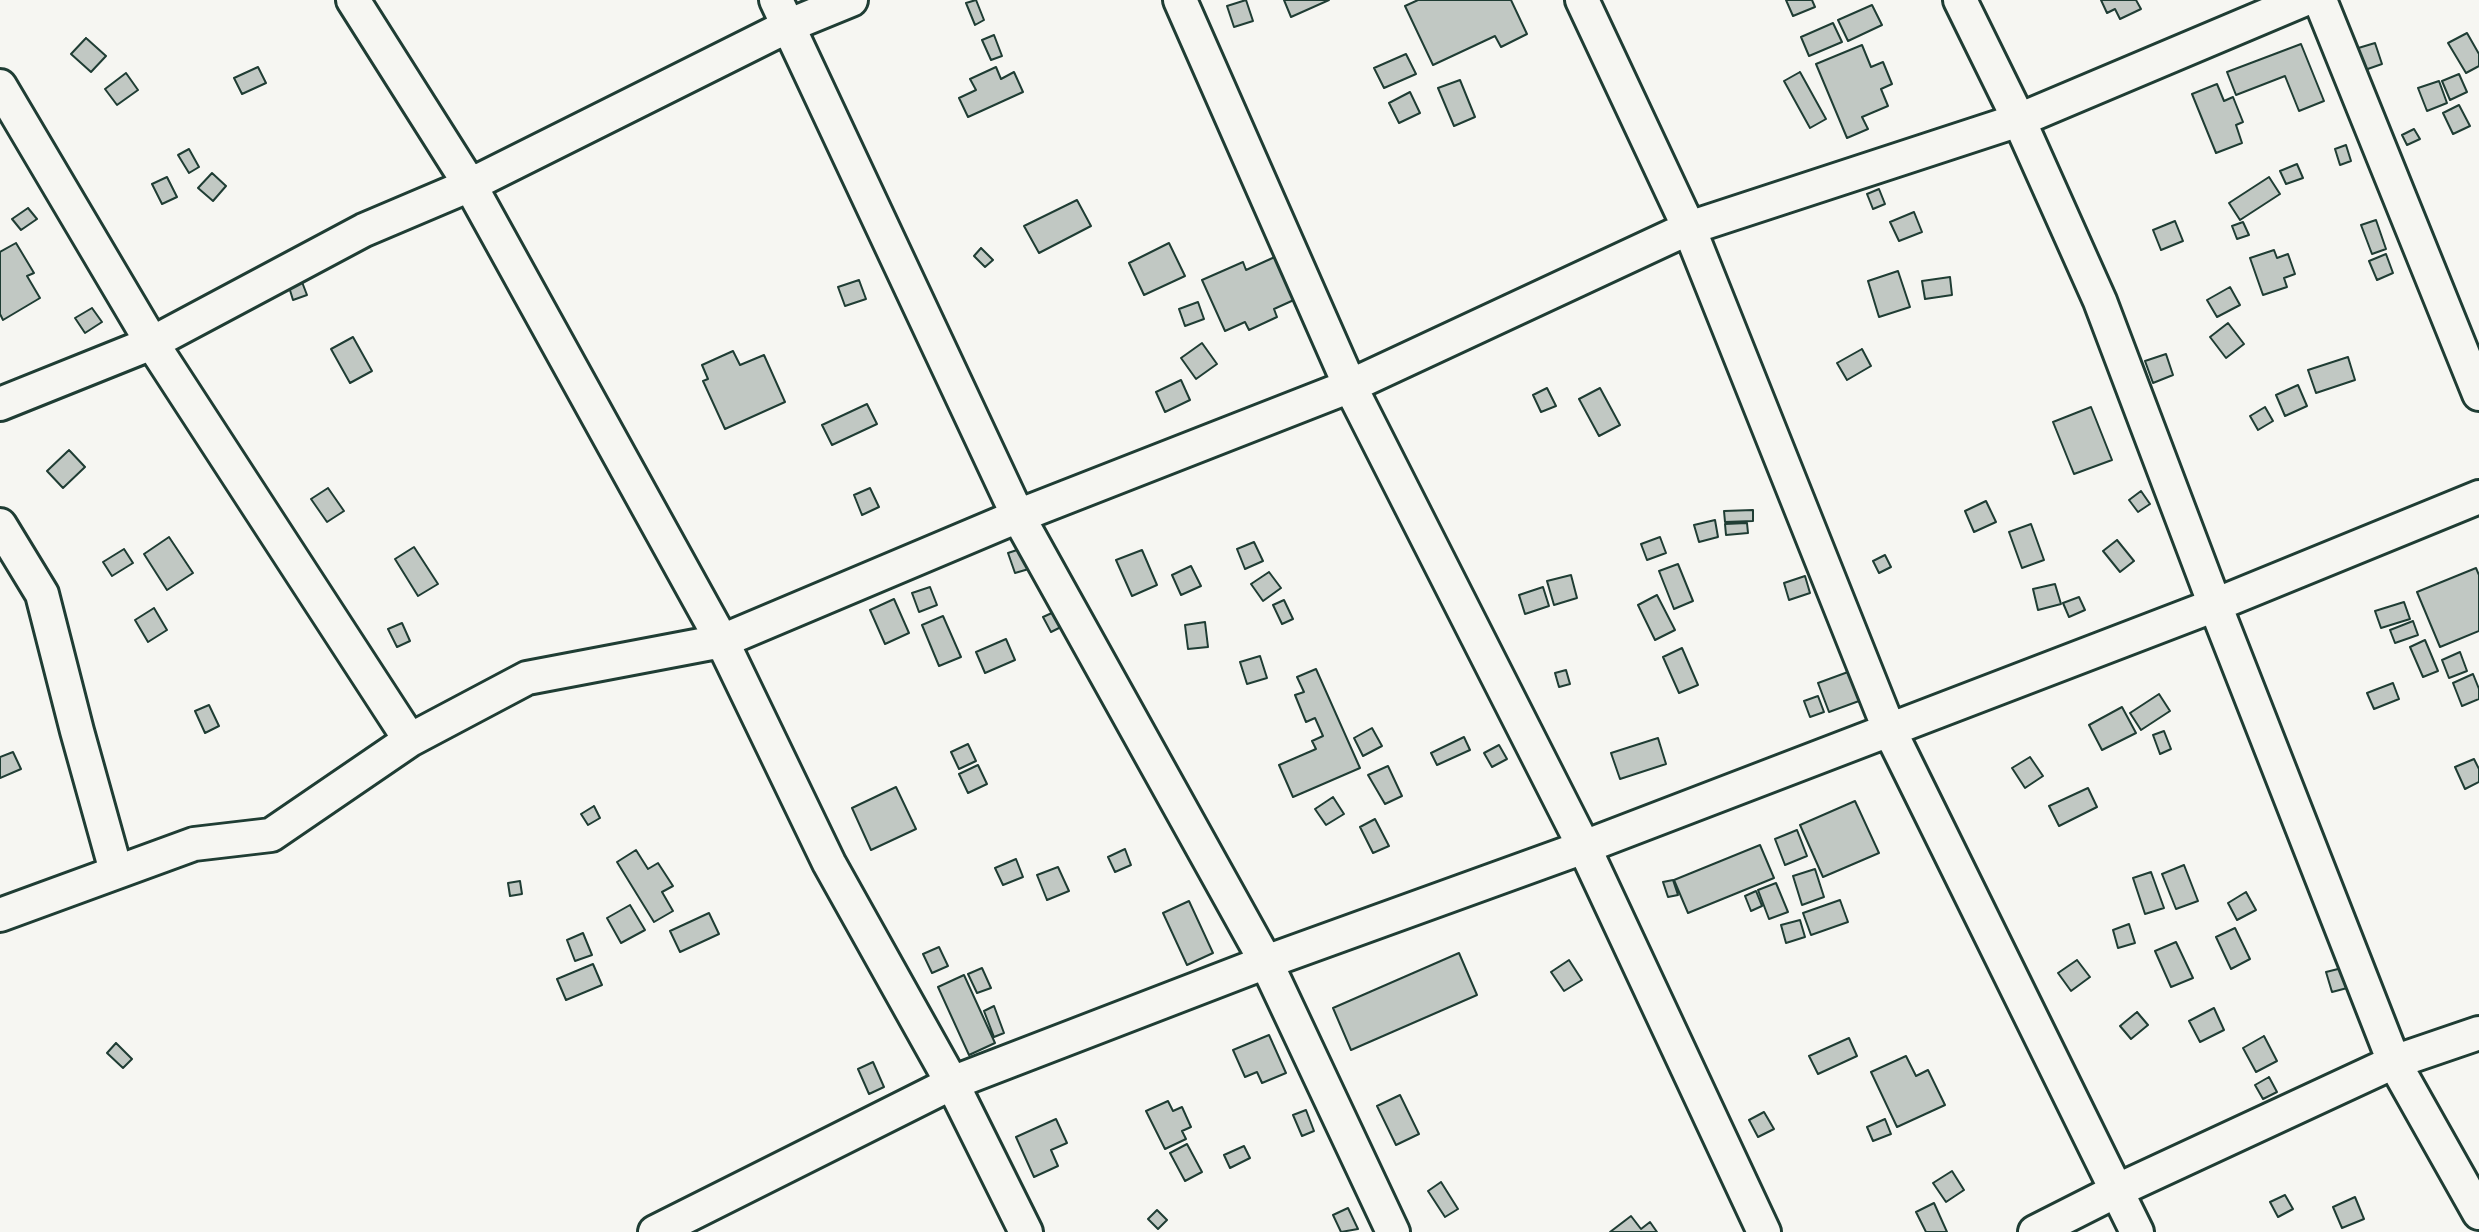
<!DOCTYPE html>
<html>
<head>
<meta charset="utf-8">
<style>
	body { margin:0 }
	canvas { display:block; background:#f6f6f2 }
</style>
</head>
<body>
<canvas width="2479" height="1232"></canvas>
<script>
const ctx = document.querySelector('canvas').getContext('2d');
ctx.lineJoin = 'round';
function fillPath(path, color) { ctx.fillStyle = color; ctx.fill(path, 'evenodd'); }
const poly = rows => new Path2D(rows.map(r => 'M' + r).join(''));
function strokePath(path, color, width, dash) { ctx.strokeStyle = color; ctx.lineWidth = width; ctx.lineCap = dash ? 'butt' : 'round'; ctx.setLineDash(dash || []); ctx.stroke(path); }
const building = poly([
	[976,0,984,20,975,25,966,3,976,0],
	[1246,0,1253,21,1234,27,1227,6,1246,0],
	[1284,0,1329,0,1291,17,1284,0],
	[1418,0,1511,0,1527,34,1501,47,1495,36,1433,65,1405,6,1418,0],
	[1786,0,1812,0,1815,7,1793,16,1786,0],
	[2101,0,2136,0,2141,9,2120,19,2115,9,2107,13,2101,0],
	[1872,5,1882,25,1848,41,1838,20,1872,5],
	[1833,23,1842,42,1809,56,1801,37,1833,23],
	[2467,33,2479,54,2479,66,2466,73,2448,43,2467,33],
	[994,35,1002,56,991,60,982,40,994,35],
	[86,38,106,56,91,72,71,54,86,38],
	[2375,43,2382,64,2362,71,2355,49,2375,43],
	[2301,44,2324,101,2299,111,2285,76,2236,95,2227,72,2301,44],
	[1862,45,1871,67,1883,62,1892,84,1881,89,1888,106,1862,117,1868,129,1847,138,1816,64,1862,45],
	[1406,54,1416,74,1384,88,1374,68,1406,54],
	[258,67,266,83,242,94,234,78,258,67],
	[996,67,1001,79,1014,72,1023,92,968,117,959,98,976,90,970,79,996,67],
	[1800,72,1826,119,1810,128,1784,81,1800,72],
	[126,73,138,90,117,105,105,89,126,73],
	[2459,74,2467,92,2450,100,2442,81,2459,74],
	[1460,80,1475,117,1454,126,1438,88,1460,80],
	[2439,81,2447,103,2427,111,2418,88,2439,81],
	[2217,84,2224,101,2233,97,2243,122,2236,125,2242,143,2216,153,2192,94,2217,84],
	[1410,92,1420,113,1399,123,1389,103,1410,92],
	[2459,105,2470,126,2453,134,2443,113,2459,105],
	[2414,129,2420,139,2407,145,2402,135,2414,129],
	[2346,145,2351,161,2340,165,2335,149,2346,145],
	[189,149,199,167,189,173,178,155,189,149],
	[2297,164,2303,178,2286,184,2280,171,2297,164],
	[212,173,226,186,213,201,198,188,212,173],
	[167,177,177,197,162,204,152,184,167,177],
	[2269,177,2280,194,2240,220,2229,203,2269,177],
	[1879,189,1885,204,1873,209,1867,194,1879,189],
	[1077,200,1091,226,1039,253,1024,226,1077,200],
	[28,208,37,219,21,230,12,219,28,208],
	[1914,212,1922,232,1899,241,1890,222,1914,212],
	[2376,220,2386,249,2372,254,2361,225,2376,220],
	[2175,221,2183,241,2161,250,2153,230,2175,221],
	[2243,222,2249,235,2237,239,2232,226,2243,222],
	[16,243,34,273,27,276,40,298,3,320,0,314,0,252,16,243],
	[1169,243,1185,276,1144,295,1129,263,1169,243],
	[981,248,993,260,985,267,974,256,981,248],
	[2274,250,2277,258,2288,254,2295,274,2284,278,2287,287,2263,295,2250,258,2274,250],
	[2386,254,2393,273,2377,280,2369,261,2386,254],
	[1277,256,1296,299,1274,309,1277,317,1249,330,1245,322,1225,331,1202,280,1243,262,1246,270,1277,256],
	[1898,271,1910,307,1879,317,1868,281,1898,271],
	[1950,277,1952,295,1925,299,1922,281,1950,277],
	[859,280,866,299,845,306,838,287,859,280],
	[302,282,307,295,293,300,289,287,302,282],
	[2230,287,2240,305,2217,317,2207,300,2230,287],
	[1198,302,1204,319,1185,326,1179,309,1198,302],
	[92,308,102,322,85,333,75,318,92,308],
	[2228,323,2244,344,2226,358,2210,337,2228,323],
	[353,337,372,371,350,383,331,349,353,337],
	[1202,343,1217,364,1196,379,1181,358,1202,343],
	[1862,349,1871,366,1847,380,1837,363,1862,349],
	[733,351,740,365,764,355,785,402,725,429,703,381,708,379,702,365,733,351],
	[2166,354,2173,375,2153,383,2145,361,2166,354],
	[2348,357,2355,380,2316,393,2308,370,2348,357],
	[1181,380,1190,400,1165,412,1156,392,1181,380],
	[2298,385,2307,406,2285,416,2276,395,2298,385],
	[1547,388,1556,406,1541,412,1533,395,1547,388],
	[1600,388,1620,425,1599,436,1579,399,1600,388],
	[867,404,877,424,832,445,822,425,867,404],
	[2091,407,2112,460,2074,474,2053,422,2091,407],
	[2265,407,2273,421,2258,430,2250,416,2265,407],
	[69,450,85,467,63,488,47,471,69,450],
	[328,488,344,511,327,522,311,499,328,488],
	[870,488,879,507,862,515,854,495,870,488],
	[2141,491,2150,504,2138,512,2129,500,2141,491],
	[1986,501,1996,522,1974,532,1965,511,1986,501],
	[1753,510,1753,521,1725,522,1724,511,1753,510],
	[1715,520,1718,537,1699,542,1694,525,1715,520],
	[1747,523,1748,533,1726,535,1725,524,1747,523],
	[2031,524,2044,560,2022,568,2009,532,2031,524],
	[169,537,193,573,167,590,144,554,169,537],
	[1660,537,1666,553,1647,560,1641,544,1660,537],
	[2117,540,2134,561,2120,572,2103,551,2117,540],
	[1254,542,1263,561,1245,569,1237,549,1254,542],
	[1032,545,1039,566,1015,573,1008,553,1032,545],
	[414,547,438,584,418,596,395,559,414,547],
	[124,549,133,563,112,576,103,562,124,549],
	[1142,550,1157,585,1132,596,1116,560,1142,550],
	[1885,555,1891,567,1879,573,1873,561,1885,555],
	[1678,564,1693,601,1674,609,1659,571,1678,564],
	[1191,566,1201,586,1181,595,1172,575,1191,566],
	[2476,568,2479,575,2479,631,2440,647,2417,592,2476,568],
	[1269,572,1281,588,1263,601,1251,584,1269,572],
	[1571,575,1577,598,1554,605,1547,581,1571,575],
	[1805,576,1810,593,1789,600,1784,583,1805,576],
	[2055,584,2061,604,2038,610,2033,589,2055,584],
	[930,587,937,605,919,612,912,593,930,587],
	[1543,587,1549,606,1525,614,1519,595,1543,587],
	[1657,595,1675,630,1655,640,1638,605,1657,595],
	[2079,597,2085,610,2069,617,2063,603,2079,597],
	[894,599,909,633,885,644,870,610,894,599],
	[1284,600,1293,619,1282,624,1273,605,1284,600],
	[2404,602,2410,619,2381,628,2375,611,2404,602],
	[154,608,167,630,148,642,135,620,154,608],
	[1054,612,1061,627,1051,632,1043,617,1054,612],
	[943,616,961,657,939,666,922,625,943,616],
	[2413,621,2418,635,2395,643,2390,630,2413,621],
	[1205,622,1208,647,1188,649,1185,625,1205,622],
	[402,623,410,641,397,647,388,629,402,623],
	[1006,639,1015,660,985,673,976,652,1006,639],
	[2425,640,2438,671,2423,677,2410,647,2425,640],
	[1682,648,1698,685,1679,693,1663,657,1682,648],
	[2460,652,2467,671,2449,678,2442,660,2460,652],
	[1260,656,1267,678,1247,684,1240,662,1260,656],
	[1316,669,1360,768,1293,797,1279,765,1316,749,1312,741,1323,736,1315,718,1306,722,1295,695,1304,692,1297,677,1316,669],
	[1566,670,1570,684,1559,687,1555,673,1566,670],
	[1848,672,1859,701,1829,712,1818,683,1848,672],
	[2473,674,2479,689,2479,699,2462,706,2453,683,2473,674],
	[2393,683,2399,699,2374,709,2367,693,2393,683],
	[2159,694,2170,711,2141,730,2130,713,2159,694],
	[1818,696,1824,712,1810,717,1804,701,1818,696],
	[209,705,219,726,205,733,195,711,209,705],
	[2122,707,2136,733,2102,750,2089,725,2122,707],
	[1372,728,1382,746,1363,756,1354,738,1372,728],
	[2164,731,2171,749,2160,754,2153,735,2164,731],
	[1464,737,1470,750,1437,765,1431,753,1464,737],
	[1658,738,1666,764,1620,779,1611,753,1658,738],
	[968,744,976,761,959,769,951,752,968,744],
	[1499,745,1507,759,1492,767,1484,753,1499,745],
	[13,752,21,769,0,778,0,757,13,752],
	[2030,757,2043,776,2025,788,2012,768,2030,757],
	[2474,759,2479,769,2479,782,2465,789,2455,767,2474,759],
	[978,765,987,784,968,793,959,774,978,765],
	[1388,766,1402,796,1385,804,1368,775,1388,766],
	[896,787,916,829,871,850,852,808,896,787],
	[2088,788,2097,807,2059,826,2049,806,2088,788],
	[1333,797,1344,814,1326,825,1315,809,1333,797],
	[1855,801,1879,853,1823,877,1800,825,1855,801],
	[594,806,600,818,588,825,581,814,594,806],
	[1375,819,1389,846,1373,853,1360,827,1375,819],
	[1797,830,1807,856,1785,865,1775,839,1797,830],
	[1760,845,1774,878,1688,913,1674,880,1760,845],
	[1125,849,1131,865,1115,872,1108,857,1125,849],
	[636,850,648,869,658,863,673,886,662,892,673,911,654,922,617,862,636,850],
	[1016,859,1023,877,1003,885,995,868,1016,859],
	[2184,865,2198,901,2176,909,2162,874,2184,865],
	[1058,867,1069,891,1047,900,1037,875,1058,867],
	[1815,869,1824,897,1802,905,1793,876,1815,869],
	[2151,872,2164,908,2145,914,2133,878,2151,872],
	[1673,880,1678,895,1668,897,1663,882,1673,880],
	[520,881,522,894,510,896,508,883,520,881],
	[1776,883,1788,912,1769,919,1758,890,1776,883],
	[1756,891,1762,906,1751,911,1745,896,1756,891],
	[2246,892,2256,910,2237,920,2228,903,2246,892],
	[1840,900,1848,922,1811,935,1803,913,1840,900],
	[1189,901,1213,953,1187,965,1163,913,1189,901],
	[630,905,645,930,621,943,607,918,630,905],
	[709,913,719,934,680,952,670,931,709,913],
	[1800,920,1805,937,1786,943,1781,925,1800,920],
	[2129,924,2135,943,2118,948,2113,930,2129,924],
	[2235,928,2250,959,2231,969,2216,937,2235,928],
	[583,933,592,955,575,961,567,940,583,933],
	[2176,942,2193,978,2171,987,2155,951,2176,942],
	[939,947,948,966,932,973,923,954,939,947],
	[1459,953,1477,995,1351,1050,1333,1008,1459,953],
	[1569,960,1582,980,1564,991,1551,972,1569,960],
	[2077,960,2090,977,2071,991,2058,973,2077,960],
	[593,964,602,985,566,1000,557,979,593,964],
	[2346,967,2351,987,2332,992,2326,972,2346,967],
	[982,968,991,988,977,993,968,974,982,968],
	[964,975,995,1043,969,1055,938,987,964,975],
	[994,1006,1004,1033,994,1037,984,1011,994,1006],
	[2214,1008,2224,1030,2200,1042,2189,1021,2214,1008],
	[2137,1012,2148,1025,2131,1039,2120,1026,2137,1012],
	[1269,1035,1286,1073,1262,1083,1257,1072,1245,1077,1233,1050,1269,1035],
	[2264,1036,2277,1061,2256,1072,2243,1048,2264,1036],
	[1849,1038,1857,1056,1818,1074,1809,1056,1849,1038],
	[116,1043,132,1059,123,1068,107,1053,116,1043],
	[1906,1056,1916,1076,1928,1070,1945,1105,1897,1127,1871,1072,1906,1056],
	[873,1062,884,1087,869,1094,858,1069,873,1062],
	[2269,1077,2277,1092,2263,1099,2255,1085,2269,1077],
	[1400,1095,1419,1134,1396,1145,1377,1106,1400,1095],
	[1168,1101,1173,1111,1182,1107,1191,1127,1182,1131,1186,1139,1165,1149,1146,1111,1168,1101],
	[1306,1110,1314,1131,1302,1136,1293,1115,1306,1110],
	[1764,1112,1774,1129,1758,1137,1749,1120,1764,1112],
	[1056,1119,1067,1143,1051,1150,1058,1166,1034,1177,1016,1137,1056,1119],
	[1885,1119,1891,1134,1873,1141,1867,1127,1885,1119],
	[1187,1144,1202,1172,1185,1181,1170,1153,1187,1144],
	[1244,1146,1250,1158,1230,1168,1224,1155,1244,1146],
	[1952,1171,1964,1190,1946,1202,1933,1183,1952,1171],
	[1441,1182,1458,1209,1445,1217,1428,1191,1441,1182],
	[2285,1195,2293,1209,2278,1217,2270,1202,2285,1195],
	[2355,1197,2364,1219,2342,1228,2333,1207,2355,1197],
	[1934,1203,1947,1232,1926,1232,1916,1212,1934,1203],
	[1348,1208,1358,1229,1341,1232,1333,1215,1348,1208],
	[1157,1210,1167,1220,1158,1229,1148,1219,1157,1210],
	[1631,1216,1641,1229,1650,1222,1657,1232,1610,1232,1631,1216]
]);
fillPath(building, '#c1c8c3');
strokePath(building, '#1f3d34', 2);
const minor = poly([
	[353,0,470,185,722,641,829,863,952,1083,1026,1232],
	[776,0,1018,516,1266,962,1393,1232],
	[1180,0,1350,386,1584,847,1764,1232],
	[1582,0,1689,228,1889,729,2137,1232],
	[1960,0,2019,120,2100,301,2215,605,2394,1062,2479,1213],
	[2320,0,2479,394],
	[0,86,152,343,410,740],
	[0,404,152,343,364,230,470,185,790,25,851,0],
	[0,525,42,594,77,731,116,871],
	[0,915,194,844,271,835,410,740,527,678,722,641,1018,516,1350,386,1689,228,2019,120,2303,0],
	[655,1232,952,1083,1266,962,1584,847,2215,605,2479,497],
	[2035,1232,2116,1191,2394,1062,2479,1033]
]);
strokePath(minor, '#1f3d34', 38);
strokePath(minor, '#f6f6f2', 32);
</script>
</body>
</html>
